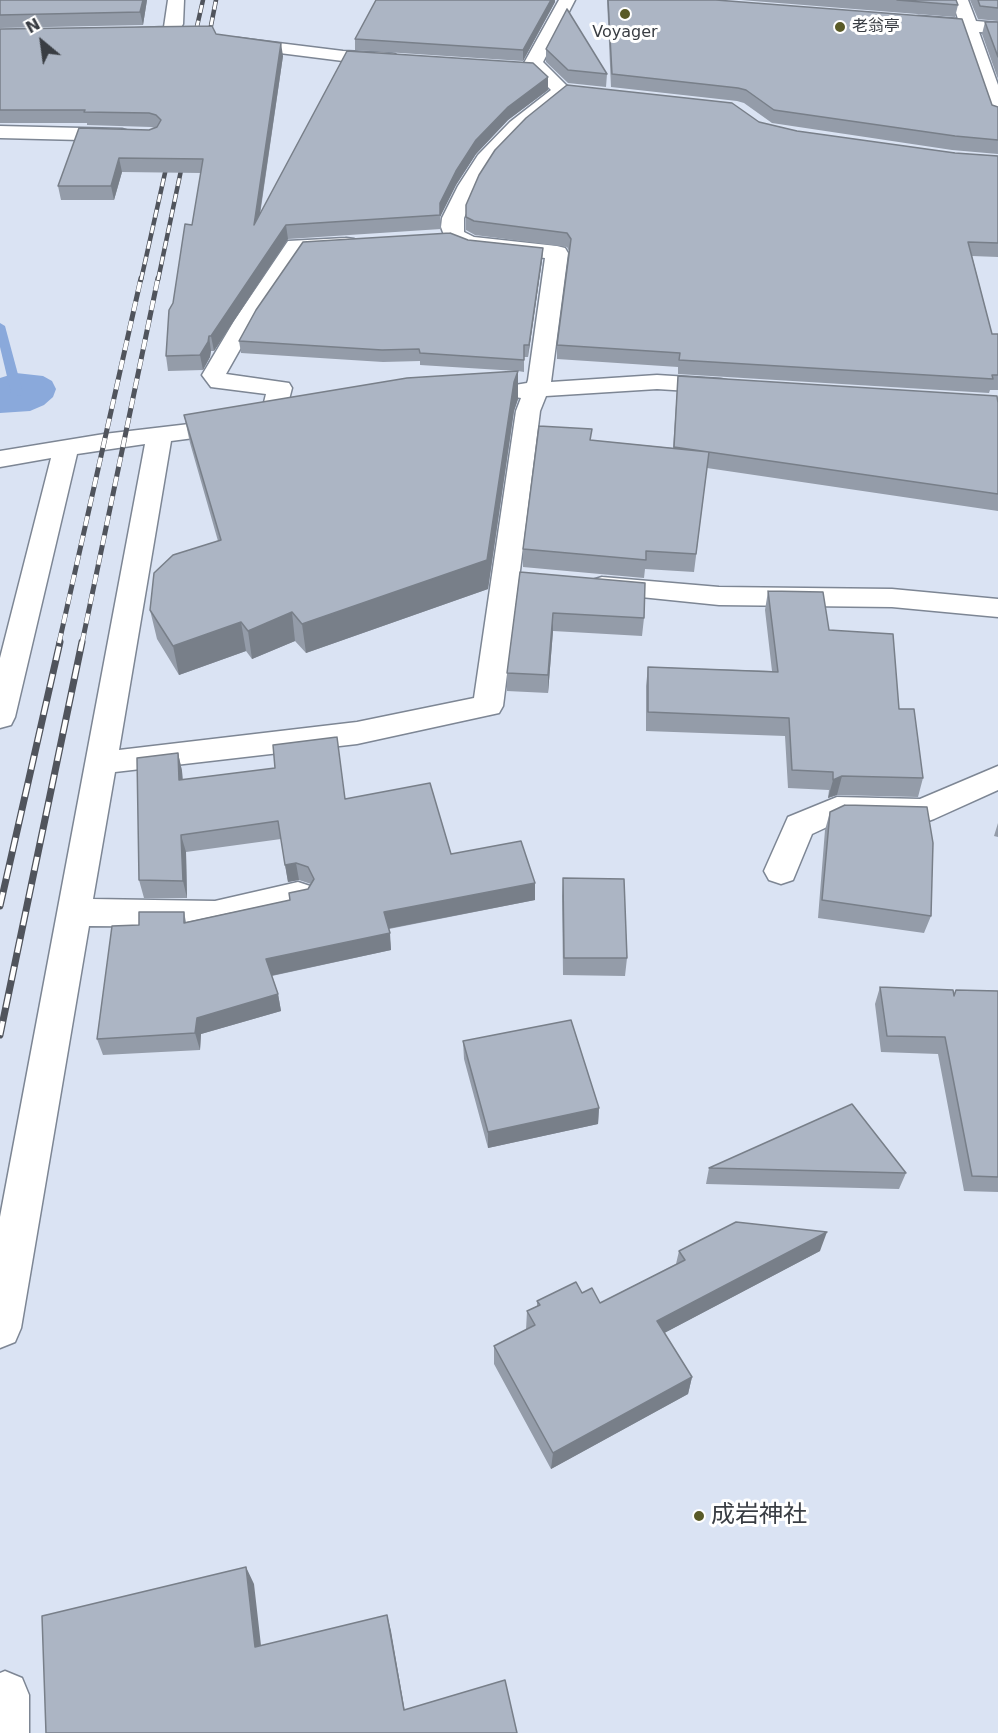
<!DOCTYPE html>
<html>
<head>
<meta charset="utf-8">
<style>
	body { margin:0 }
	#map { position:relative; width:998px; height:1733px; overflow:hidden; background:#dae3f3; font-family:"DejaVu Sans",sans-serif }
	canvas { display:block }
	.north { position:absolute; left:12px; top:12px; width:60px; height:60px; -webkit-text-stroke:4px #fff; paint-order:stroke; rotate:331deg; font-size:16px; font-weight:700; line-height:24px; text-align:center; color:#393d43 }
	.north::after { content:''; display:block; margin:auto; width:21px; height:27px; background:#393d43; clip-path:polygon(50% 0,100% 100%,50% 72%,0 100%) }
</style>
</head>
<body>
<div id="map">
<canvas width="998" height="1733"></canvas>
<div class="north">N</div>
</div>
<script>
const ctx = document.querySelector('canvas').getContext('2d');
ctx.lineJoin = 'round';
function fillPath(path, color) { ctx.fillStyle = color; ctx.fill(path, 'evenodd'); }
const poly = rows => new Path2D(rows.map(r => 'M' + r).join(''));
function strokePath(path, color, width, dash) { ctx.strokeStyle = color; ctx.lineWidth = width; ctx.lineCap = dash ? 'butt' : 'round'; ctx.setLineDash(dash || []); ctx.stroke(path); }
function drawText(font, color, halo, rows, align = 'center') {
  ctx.font = font + ' "DejaVu Sans","Noto Sans JP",sans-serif'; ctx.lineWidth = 6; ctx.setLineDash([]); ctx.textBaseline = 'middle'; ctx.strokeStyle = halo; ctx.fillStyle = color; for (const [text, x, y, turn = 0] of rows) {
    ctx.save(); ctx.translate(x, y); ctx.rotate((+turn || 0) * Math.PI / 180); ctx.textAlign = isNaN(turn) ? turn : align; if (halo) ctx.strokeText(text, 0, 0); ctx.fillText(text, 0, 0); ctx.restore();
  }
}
fillPath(poly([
	[16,373,43,376,52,381,56,389,53,397,44,405,30,411,0,413,0,378]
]), '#8aa9db');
fillPath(poly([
	[0,323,5,326,23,393,21,395,17,396,11,393,0,347,0,323]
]), '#8aa9db');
const minor = poly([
	[168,0,184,0,183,24,176,36,125,37,122,33,125,29,164,27,168,0],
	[559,0,575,0,543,62,571,90,524,130,493,162,477,188,464,218,464,232,474,237,557,246,565,248,568,253,551,382,657,375,721,379,730,381,733,386,730,391,721,393,657,389,546,396,540,411,503,706,499,713,357,744,115,772,93,899,215,901,298,882,310,886,315,895,310,904,215,927,89,926,21,1328,15,1342,0,1348,0,1217,145,444,77,454,15,717,11,725,0,728,0,658,51,458,0,467,0,451,104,434,232,419,241,421,244,426,241,431,232,433,171,441,119,750,357,722,474,698,516,411,521,398,509,396,506,391,509,386,527,383,528,380,545,258,460,248,444,235,441,227,442,218,458,186,478,155,510,122,551,90,524,63,559,0],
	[952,0,968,0,976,21,998,23,998,33,979,32,998,85,998,119,991,117,988,113,961,30,919,26,913,25,910,21,913,17,919,16,958,19,952,0],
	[238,38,343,51,389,53,395,54,398,58,395,62,389,63,343,61,232,47,229,43,232,39,238,38],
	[0,126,122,129,129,131,132,135,129,139,122,141,0,138,0,126],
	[346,238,354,239,357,244,354,249,303,252,256,321,226,374,289,383,292,388,284,419,281,424,272,426,263,424,260,419,266,394,211,387,202,375,234,321,288,241,346,238],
	[602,577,719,587,892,589,998,599,998,617,892,607,719,605,592,592,588,586,592,580,602,577],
	[998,766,998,790,934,819,923,823,840,821,812,834,793,880,781,884,769,880,764,871,788,817,837,797,920,799,998,766],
	[5,1671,22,1678,29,1695,29,1733,0,1733,0,1673,5,1671]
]);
strokePath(minor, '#7d8694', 3);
fillPath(minor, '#fff');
const railFar2 = poly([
	[208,41,216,0],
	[193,44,203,0],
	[141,280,169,155],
	[158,280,184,156]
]);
const railFar1 = poly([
	[59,643,141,278],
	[82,643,158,278]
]);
const rail = poly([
	[0,906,60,642],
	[0,1035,82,642]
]);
strokePath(railFar2, '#50545c', 4.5);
strokePath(railFar1, '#50545c', 5);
strokePath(rail, '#50545c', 7);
strokePath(railFar2, '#fff', 3, [8]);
strokePath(railFar1, '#fff', 4, [10]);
strokePath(rail, '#fff', 4.5, [14]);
fillPath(poly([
	[0,0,147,0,143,25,0,28],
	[607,0,716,0,998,107,998,154,952,150,772,123,744,103,737,101,611,87],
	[741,0,956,0,958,5,955,17],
	[970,0,998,0,998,21,978,19],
	[555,2,523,61,355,50,355,39],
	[985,22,998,22,998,79,982,34],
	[0,29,216,34,283,56,260,215,548,77,548,90,508,120,476,154,456,185,440,217,441,229,288,239,214,351,211,351,210,357,203,370,168,371,166,356,173,303,192,225,201,173,122,172,114,200,61,200,58,186,149,130,155,128,151,127,87,125,87,123,0,123],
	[546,49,607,74,606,87,568,83,546,62],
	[759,122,797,131,955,153,998,156,998,257,972,256,992,334,998,334,998,390,990,390,989,393,678,374,678,367,557,359,557,345,569,251,567,247,475,235,466,230,466,205],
	[468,240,543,248,542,260,528,357,524,357,524,372,518,371,518,399,514,411,488,589,306,653,295,641,252,659,246,651,179,675,157,639,150,610,218,541,190,443,184,415,517,371,420,365,420,361,383,362,241,353,239,341],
	[678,376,998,403,998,511,707,468,694,572,645,569,644,578,523,567,523,549,591,440,673,448],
	[520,572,644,618,642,636,553,631,548,693,507,691,507,673],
	[768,591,829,630,899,709,923,778,918,797,837,795,828,798,829,790,788,788,785,736,646,731,646,686,648,667,772,671,765,610],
	[178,753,182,771,183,780,345,799,451,854,535,883,535,900,389,929,391,950,272,976,278,994,281,1011,201,1034,200,1050,103,1055,97,1039,139,925,184,912,186,922,290,900,308,889,311,884,299,880,288,882,281,839,186,852,187,898,144,898,139,880],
	[830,812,931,916,924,933,818,918,825,830],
	[998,823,998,837,994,836],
	[563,878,627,958,625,976,563,975,562,896],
	[880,987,954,995,956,990,998,991,998,1192,964,1191,938,1054,881,1052,875,1004],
	[463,1041,599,1108,598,1124,488,1148,464,1059],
	[709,1168,906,1173,899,1189,706,1184],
	[679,1251,820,1251,664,1333,692,1377,688,1394,551,1469,494,1364,494,1346,526,1330,527,1311,537,1306,537,1301,582,1293,600,1303,676,1264]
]), '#949ca9');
fillPath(poly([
	[143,0,147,0,143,25,140,12],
	[551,0,555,0,555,2,523,61,523,50],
	[281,43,283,56,256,239,254,225],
	[548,77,548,90,508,120,476,154,456,185,440,217,440,203,456,171,476,140,508,107],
	[119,158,122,172,114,200,111,186],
	[286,225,288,239,214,351,211,336],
	[543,248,542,260,528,357,529,345],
	[209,336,211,351,210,357,203,370,200,355],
	[518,371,518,399,514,411,488,589,306,653,302,624,514,382],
	[292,612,295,641,252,659,248,631],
	[553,613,553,631,548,693,548,675],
	[241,622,246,651,179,675,173,646],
	[178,753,182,771,183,798,179,780],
	[842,776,837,795,828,798,833,780],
	[181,835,186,852,187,898,183,881],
	[296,863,299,880,288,882,285,865],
	[535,883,535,900,386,929,384,912],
	[390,933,391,950,270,976,266,959],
	[278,994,281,1011,201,1034,200,1050,195,1033,197,1018],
	[599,1108,598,1124,488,1148,488,1132],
	[827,1232,820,1251,653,1339,657,1321],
	[692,1377,688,1394,551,1469,553,1453],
	[246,1567,254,1584,263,1663,255,1647],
	[387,1615,391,1631,407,1724,404,1710]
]), '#787f89');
const building = poly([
	[0,0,143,0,140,12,0,15,0,0],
	[376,0,551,0,523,50,355,39,376,0],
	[608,0,716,0,962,19,992,105,998,107,998,140,955,136,774,110,746,90,738,88,612,74,608,0],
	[897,0,956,0,958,5,897,0],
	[978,0,998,0,998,8,980,6,978,0],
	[567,9,607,74,568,70,546,49,567,9],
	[985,22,998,22,998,57,985,22],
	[212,26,216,34,281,43,254,225,347,51,533,63,548,77,508,107,476,140,456,171,440,203,440,215,286,225,211,336,209,336,208,342,200,355,166,356,169,310,173,303,185,224,192,225,203,159,119,158,111,186,58,186,79,128,149,130,157,127,161,120,156,115,149,113,84,112,85,110,0,110,0,29,212,26],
	[567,85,732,103,759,122,797,131,955,153,998,156,998,243,968,242,992,334,998,334,998,375,992,375,993,379,679,360,680,353,557,345,571,239,567,233,474,221,466,217,466,205,479,175,495,150,526,118,567,85],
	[450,233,468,240,543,248,529,345,524,345,524,360,420,353,419,349,382,350,239,341,256,310,303,242,450,233],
	[518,371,514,382,487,560,302,624,292,612,248,631,241,622,173,646,150,610,154,573,173,555,221,540,184,415,407,378,518,371],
	[678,376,997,396,998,403,998,494,674,447,678,376],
	[539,426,592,429,590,440,709,452,696,554,646,551,646,560,523,549,539,426],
	[520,572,645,583,644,618,553,613,548,675,507,673,520,572],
	[768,591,823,592,829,630,893,634,899,709,914,709,923,778,842,776,833,780,833,772,792,770,789,718,648,712,648,667,778,672,768,591],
	[337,737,345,799,430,783,451,854,521,841,535,883,384,912,390,933,266,959,278,994,197,1018,195,1033,97,1039,112,926,139,925,139,912,184,912,184,923,290,900,289,893,308,889,314,879,308,867,296,863,285,865,278,821,181,835,183,881,139,880,137,758,178,753,179,780,275,768,273,745,337,737],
	[845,805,927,807,933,843,931,916,822,900,830,812,845,805],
	[563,878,624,879,627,958,564,958,563,878],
	[880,987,953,990,954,996,956,990,998,991,998,1177,972,1176,945,1037,887,1036,880,987],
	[571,1020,599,1108,488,1132,463,1041,571,1020],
	[852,1104,906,1173,709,1168,852,1104],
	[736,1222,827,1232,657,1321,692,1377,553,1453,494,1346,535,1325,527,1311,540,1305,537,1301,576,1282,582,1293,592,1288,600,1303,685,1260,679,1251,736,1222],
	[246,1567,255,1647,387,1615,404,1710,505,1680,517,1733,46,1733,42,1616,246,1567]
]);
fillPath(building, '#acb5c4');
strokePath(building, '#787f89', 1.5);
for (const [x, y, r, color] of [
	[625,14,6,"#595a27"],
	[840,27,6,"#595a27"],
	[699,1516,6,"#595a27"]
]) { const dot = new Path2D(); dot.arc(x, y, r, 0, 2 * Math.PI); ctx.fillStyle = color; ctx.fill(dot); strokePath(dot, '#fff', 2); }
drawText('16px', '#393d43', '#fff', [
	["老翁亭",852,27],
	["Voyager",625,33,"center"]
], 'left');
drawText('24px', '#393d43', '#fff', [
	["成岩神社",711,1516]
], 'left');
</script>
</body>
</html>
